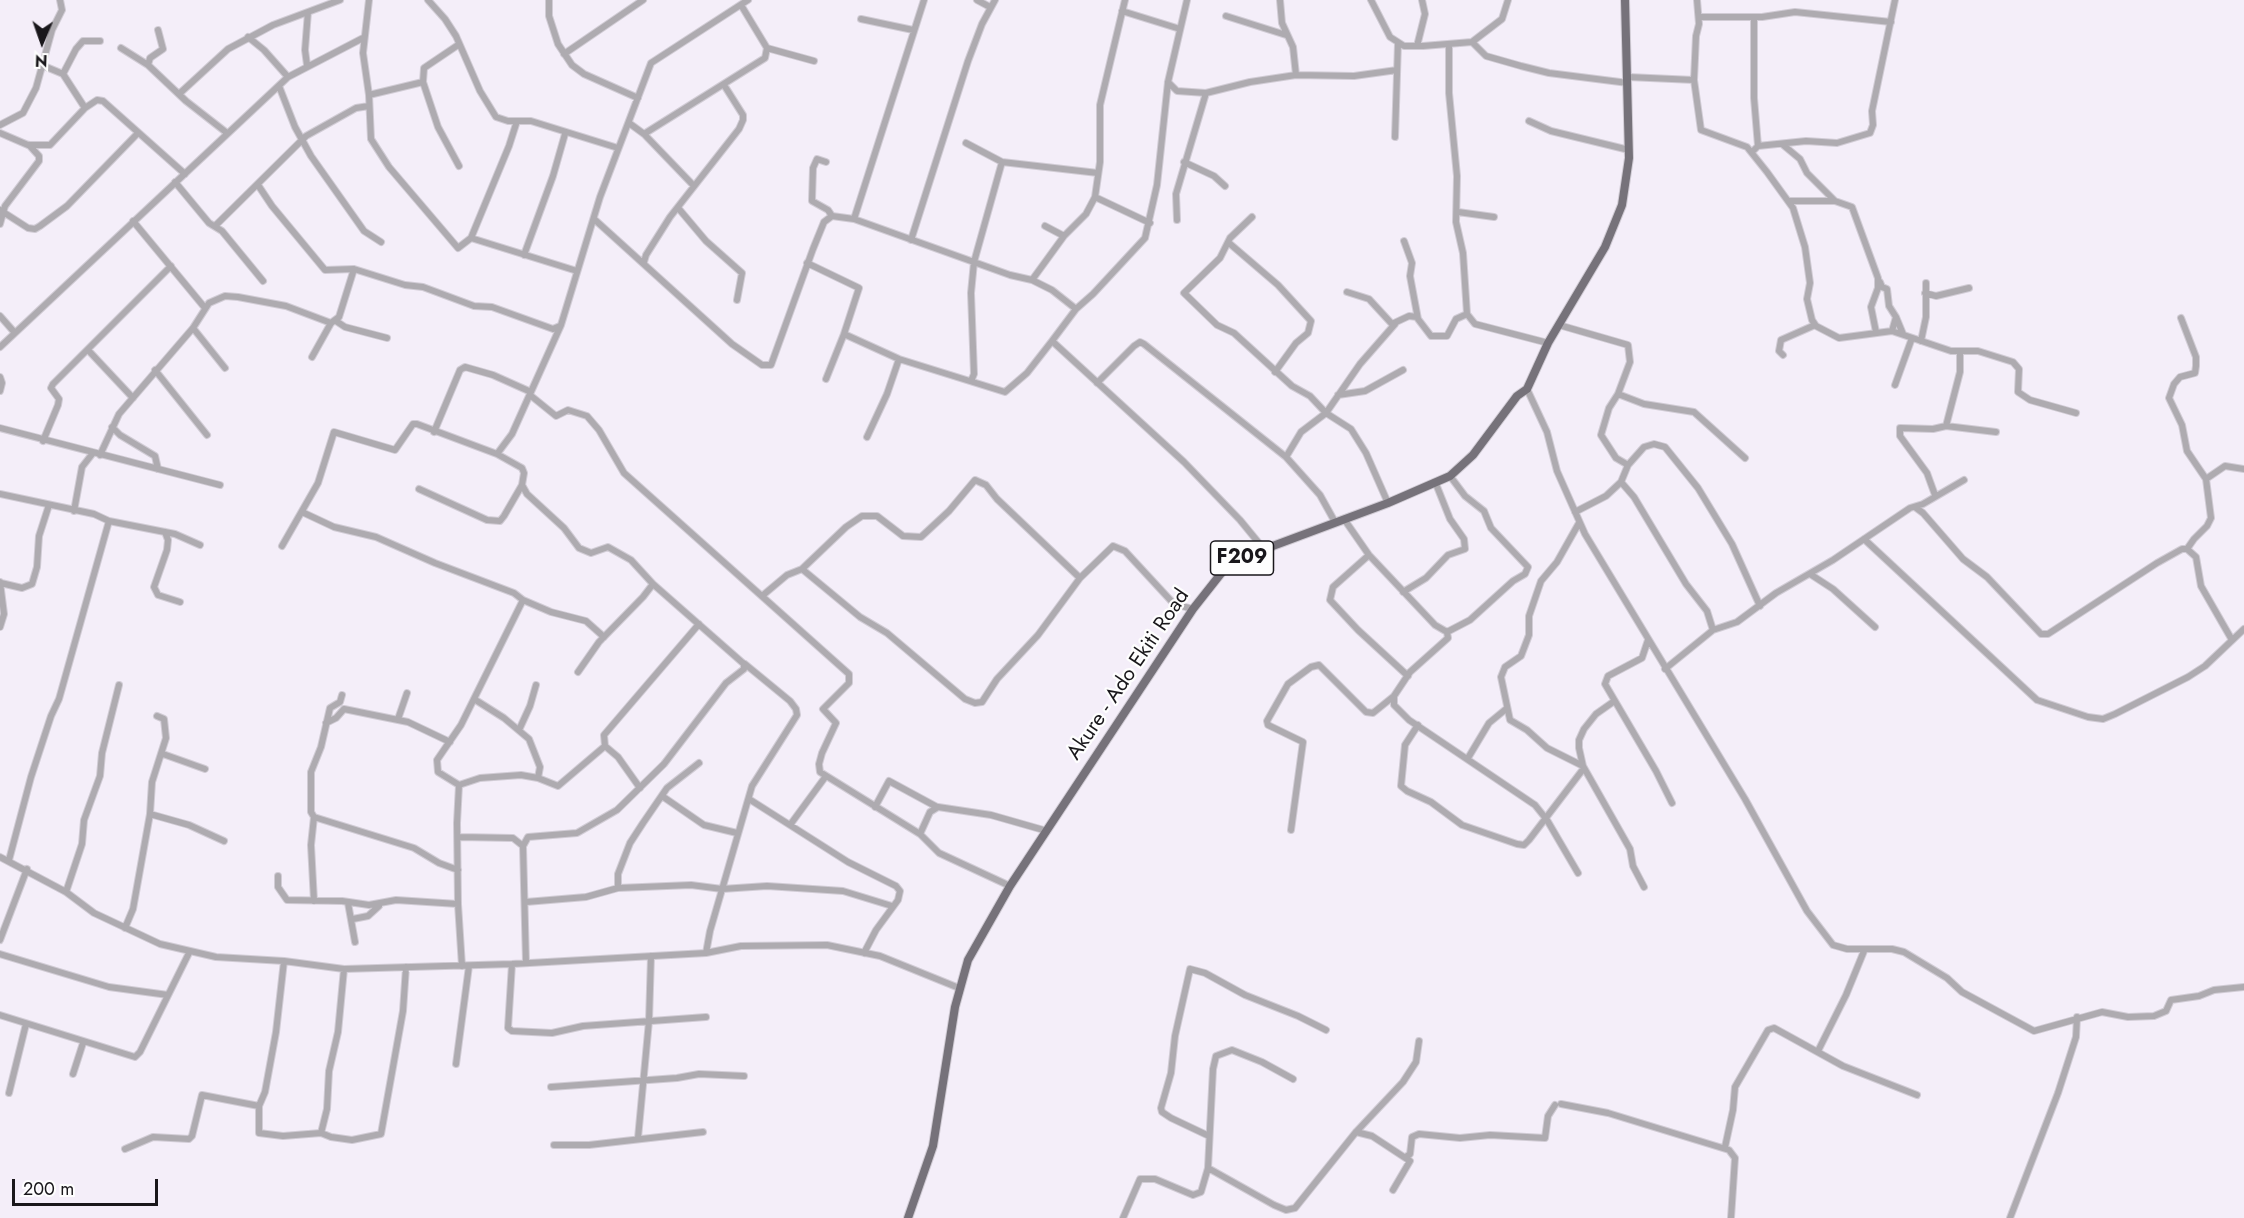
<!DOCTYPE html>
<html>
<head>
<meta charset="utf-8">
<style>
	body { margin:0 }
	#map { position:relative; width:2244px; height:1218px; overflow:hidden; background:#f4eef9; font-family:Jost,sans-serif }
	canvas { display:block }
	.north { position:absolute; left:12px; top:12px; width:60px; height:60px; -webkit-text-stroke:4px #fefefe; paint-order:stroke; rotate:182deg; font-size:16px; font-weight:700; line-height:24px; text-align:center; color:#19171b }
	.north::after { content:''; display:block; margin:auto; width:21px; height:27px; background:#19171b; clip-path:polygon(50% 0,100% 100%,50% 72%,0 100%) }
	.scale { position:absolute; left:12px; top:1179px; width:146px; height:27px; box-sizing:border-box; border:3px solid #19171b; border-top:0; padding-left:8px; font-size:18px; line-height:21px; white-space:nowrap; color:#19171b; -webkit-text-stroke:4px #fefefe; paint-order:stroke }
</style>
</head>
<body>
<div id="map">
<canvas width="2244" height="1218"></canvas>
<div class="north">N</div>
<div class="scale">200 m</div>
</div>
<script>
const ctx = document.querySelector('canvas').getContext('2d');
ctx.lineJoin = 'round';
const poly = rows => new Path2D(rows.map(r => 'M' + r).join(''));
function strokePath(path, color, width, dash) { ctx.strokeStyle = color; ctx.lineWidth = width; ctx.lineCap = dash ? 'butt' : 'round'; ctx.setLineDash(dash || []); ctx.stroke(path); }
function drawText(font, color, halo, rows, align = 'center') {
  ctx.font = font + ' Jost,sans-serif'; ctx.lineWidth = 4.5; ctx.setLineDash([]); ctx.textBaseline = 'middle'; ctx.strokeStyle = halo; ctx.fillStyle = color; for (const [text, x, y, turn = 0] of rows) {
    ctx.save(); ctx.translate(x, y); ctx.rotate((+turn || 0) * Math.PI / 180); ctx.textAlign = isNaN(turn) ? turn : align; if (halo) ctx.strokeText(text, 0, 0); ctx.fillText(text, 0, 0); ctx.restore();
  }
}
const minor = poly([
	[369,0,363,53,369,95,371,139,389,167,458,248,471,238,509,146,517,121],
	[428,0,445,19,456,36,480,91,496,117,508,121,531,121,618,148],
	[549,0,549,16,558,44,572,65,584,74,638,98],
	[977,0,990,7],
	[1187,0,1168,82,1157,185,1145,238,1093,294,1076,309,1052,341,1184,462,1240,520,1263,548],
	[1280,0,1282,23,1293,47,1296,75],
	[1371,0,1390,37,1404,46,1423,46,1472,42,1502,19,1508,0],
	[1122,11,1180,29],
	[1226,16,1286,35],
	[1699,17,1762,17,1795,12,1891,22],
	[1754,17,1754,98,1758,146],
	[861,19,913,30],
	[248,37,264,50,288,77],
	[1472,42,1486,56,1521,66,1549,73,1628,83],
	[1449,45,1449,93,1457,176,1456,222,1463,253,1467,314,1475,324,1548,343],
	[1417,46,1425,14,1422,0],
	[121,48,148,65,186,101,227,133],
	[767,48,814,61],
	[564,54,643,0],
	[148,65,150,58,163,49,158,30],
	[307,65,305,50,308,12],
	[44,66,63,74,85,108],
	[63,74,76,49,83,41,100,41],
	[1628,77,1694,80,1701,130,1747,147,1767,172,1793,208,1805,247,1810,283,1807,299,1812,320,1816,326,1839,338,1892,331,1951,351,1978,351,2013,362,2019,369,2018,392,2030,400,2076,413],
	[1694,80,1696,36,1699,24,1697,0],
	[423,82,424,68,458,45],
	[1168,82,1177,91,1206,93,1250,82,1296,75,1354,76,1397,70],
	[279,86,295,127,311,156,364,231,381,242],
	[179,94,228,49,273,25,340,0],
	[369,95,423,82,438,127,459,166],
	[1529,121,1551,131,1629,150],
	[629,123,644,134,694,186],
	[0,125,23,113,36,88,52,30,62,10,60,0],
	[0,133,28,145,50,145,85,108,97,100,103,101,185,174],
	[644,134,765,58,767,48,741,5],
	[1395,137,1398,43],
	[966,143,1002,162],
	[1782,144,1800,159,1807,173,1835,201],
	[1752,152,1758,146,1806,141,1837,143,1870,133,1873,125,1872,111,1895,0],
	[826,162,817,159,813,168,812,201,828,210,832,216],
	[1184,162,1214,176,1225,186],
	[175,182,209,223,222,231,263,281],
	[258,185,272,206,325,270,354,269,405,285,423,287,474,306,492,307,553,329,560,326],
	[1095,197,1150,223],
	[1789,201,1835,201,1852,207,1878,278,1878,288,1871,307,1876,332],
	[679,209,706,241,742,273,737,300],
	[0,210,28,228,35,229,40,226,67,206,138,133],
	[1458,212,1494,217],
	[1252,217,1230,238,1220,258,1184,293,1217,325,1234,333,1292,386,1310,396,1326,413,1351,429,1366,453,1388,503],
	[594,219,732,344,762,365,771,365,813,249,824,222,832,216,854,219,1010,275,1032,280,1052,290,1076,309],
	[854,219,924,0],
	[1177,220,1176,194,1206,93],
	[133,221,205,308],
	[0,224,5,206,39,161,39,156,29,145],
	[215,226,306,136,356,108,369,106],
	[1045,226,1064,236],
	[471,238,577,271],
	[911,240,968,61,982,24,995,0],
	[1404,241,1412,263,1410,276,1418,319,1431,336,1447,336,1456,319,1467,314],
	[1229,243,1278,285,1311,321,1308,333,1296,343,1275,372],
	[524,255,553,176,565,134],
	[644,262,646,255,670,217,739,129,743,120,743,115,724,85],
	[807,263,859,288,844,334,826,379],
	[1032,280,1064,236,1086,214,1095,197,1100,162,1100,105,1125,0],
	[1880,282,1882,287,1887,289,1889,306,1896,317,1892,331],
	[1347,292,1369,299,1392,324,1409,316,1417,317],
	[1925,293,1936,296,1969,288],
	[0,316,15,333],
	[1896,317,1903,334],
	[2181,318,2196,357,2196,366,2195,373,2180,377,2174,384,2169,398,2182,425,2187,451,2206,479,2211,518,2207,526,2194,539,2187,549],
	[336,321,345,327,387,338],
	[1559,325,1628,345,1630,362,1618,394,1609,408,1601,435,1616,458,1628,465],
	[193,328,225,368],
	[844,334,899,359,1005,392,1027,373,1052,341],
	[1921,341,1926,317,1926,283],
	[0,347,288,77,363,38],
	[88,350,133,398],
	[1783,355,1779,351,1781,340,1815,325],
	[312,357,331,323,339,317,354,269],
	[155,370,207,435],
	[0,377,2,383,0,391],
	[971,381,974,374,971,293,974,262,1002,162,1098,173],
	[1097,383,1134,346,1140,342,1144,344,1286,457,1320,495,1335,522],
	[1895,385,1912,338],
	[1527,389,1547,432,1557,471,1585,534,1745,799,1807,911,1833,945,1847,949,1892,949,1904,952,1947,978,1962,992,2034,1031,2102,1012,2128,1017,2154,1016,2166,1011,2171,1000,2199,996,2214,990,2244,987],
	[1618,394,1644,404,1694,412,1745,458],
	[530,395,556,416,568,410,587,416,599,430,624,473,849,674,849,683,823,709,836,723,822,753,819,764,820,772,920,834,939,853,1010,886],
	[1338,395,1365,391,1403,370],
	[1946,426,1960,372,1960,352],
	[112,427,120,435,155,456,158,469],
	[0,428,220,485],
	[434,432,460,370,465,367,493,375,531,392],
	[867,437,887,394,899,359],
	[43,441,58,405,59,399,51,388,53,384,171,266],
	[100,455,119,414,193,328,209,303,225,296,238,297,286,306,331,323],
	[1286,457,1301,432,1326,413,1360,364,1395,324],
	[2206,479,2225,466,2244,469],
	[1621,482,1634,497,1686,584,1707,611,1713,630],
	[522,485,527,494,564,528,579,548,591,553,608,547,631,560,653,584,744,664,744,669,726,683,664,764,617,810,577,833,528,837,523,846,526,963],
	[419,489,487,520,500,521,504,516,522,485,524,473,522,468,497,454,512,434,561,325,600,197,651,63,748,0],
	[0,494,94,514,109,521,175,534,200,545],
	[1935,495,1927,473,1900,436,1900,428,1933,429,1946,426,1996,432],
	[1915,507,1923,513,1963,559,1987,577,2041,634,2048,634,2157,563,2182,549,2187,549,2196,557,2201,586,2232,640],
	[74,511,82,467,93,453],
	[302,512,334,527,376,537,435,563,514,593,523,600,551,612,586,621,604,637],
	[1575,512,1606,496,1621,482,1628,465,1644,447,1654,444,1665,447,1698,488,1732,544,1760,606],
	[1344,519,1369,555,1435,625,1447,632],
	[1579,523,1557,562,1541,581,1529,616,1529,635,1521,656,1505,667,1501,677,1510,720,1527,730,1547,748,1583,766],
	[165,532,168,540,167,550,154,587,158,595,180,602],
	[1864,539,2037,700,2088,717,2103,719,2115,714,2188,677,2205,666,2244,629],
	[282,546,318,483,334,432,395,450,413,424,417,424,497,454],
	[1369,555,1333,587,1330,600,1358,630,1408,676],
	[802,569,846,527,862,516,877,516,903,536,921,537,949,511,975,480,986,485,997,499,1080,578],
	[1810,574,1833,589,1875,627],
	[0,582,4,614,0,627],
	[1,583,22,588,32,584,37,567,39,536,49,505],
	[1403,592,1426,578,1448,555,1465,549,1464,539,1450,519,1436,484],
	[762,596,787,575,802,569,860,617,887,633,965,699,975,703,982,702,997,679,1038,635,1080,578,1113,546,1125,551,1174,604,1193,609],
	[1447,632,1470,620,1513,581,1525,574,1528,567,1491,528,1484,511,1465,496,1450,476],
	[1648,640,1642,658,1608,676,1605,684,1656,771,1672,803],
	[1665,669,1713,630,1737,622,1776,593,1833,560,1910,508,1923,504,1964,480],
	[578,672,599,642,643,597,653,584],
	[342,695,340,702,330,708,321,747,311,772,311,812,314,817,414,848,439,863,458,870],
	[1394,696,1394,705,1409,720,1535,805,1547,820,1578,873],
	[474,699,504,718,529,739,540,767,538,778],
	[1613,702,1596,714,1584,729,1579,740,1579,748,1583,766,1630,849,1633,866,1644,887],
	[398,719,407,693],
	[326,723,336,718,344,709,408,722,450,742],
	[1418,725,1405,745,1401,786,1407,791,1431,802,1462,825,1517,844,1524,845,1529,840,1584,768],
	[519,730,530,706,536,685],
	[163,754,205,769],
	[1468,758,1489,723,1506,709],
	[459,785,438,772,437,760,461,725,523,600],
	[459,785,457,823,458,904,462,966],
	[459,785,480,778,521,775,538,778,558,786,605,746],
	[640,788,618,757,605,746,604,735,699,624],
	[662,796,704,825,737,833],
	[749,799,848,862,896,886,900,891,898,900,876,930,864,953],
	[875,807,889,781,937,807],
	[150,814,189,825,224,841],
	[314,817,311,845,314,901],
	[790,825,826,776],
	[1291,830,1303,742,1268,725,1267,721,1288,684,1311,667,1319,665,1366,712,1373,713,1394,696,1410,672,1448,638,1447,632],
	[920,834,930,812,938,807,991,815,1047,831],
	[459,837,513,838,523,846],
	[0,857,66,892,94,913,160,944,216,957,284,961,344,969,512,964,706,953,741,946,827,945,880,956,959,988],
	[9,860,31,777,51,716,59,699,109,521],
	[278,876,278,887,287,900,342,901,369,905,396,900,458,904],
	[618,888,618,874,630,843,643,823,667,788,699,763],
	[66,892,82,844,84,820,100,776,102,753,119,685],
	[526,902,586,897,618,888,691,885,722,889,767,886,843,891,892,906],
	[348,903,355,942],
	[353,919,368,916,379,906],
	[125,928,133,909,150,814,152,782,166,738,164,719,157,716],
	[0,940,27,869],
	[706,953,710,931,752,786,797,715,796,709,790,701,745,664],
	[0,954,109,987,168,995],
	[284,961,276,1032,265,1092,259,1106,259,1133,283,1136,321,1133,331,1137,352,1140,381,1134,403,1011,406,967],
	[512,964,508,1028,512,1031,552,1033,583,1026,706,1017],
	[0,1015,135,1057,140,1052,189,953],
	[1818,1051,1846,995,1864,951],
	[456,1064,469,966],
	[73,1074,83,1043],
	[551,1087,677,1078,699,1074,744,1076],
	[9,1093,26,1024],
	[1561,1104,1608,1113,1729,1150,1735,1158,1731,1218],
	[1356,1132,1372,1136,1410,1161,1393,1190],
	[321,1133,327,1109,329,1071,338,1032,344,969],
	[1209,1136,1171,1118,1162,1112,1161,1108,1171,1073,1175,1036,1190,969,1205,973,1245,995,1298,1016,1326,1030],
	[638,1138,649,1021,651,956],
	[554,1145,589,1145,703,1132],
	[1725,1147,1733,1110,1735,1087,1768,1030,1774,1028,1843,1066,1917,1095],
	[125,1149,153,1137,189,1139,192,1136,202,1095,259,1106],
	[1406,1157,1410,1154,1412,1137,1419,1134,1460,1138,1490,1135,1545,1138,1548,1116,1555,1105],
	[1208,1168,1274,1205,1286,1210,1295,1208,1356,1132,1403,1082,1416,1062,1419,1041],
	[1123,1218,1140,1179,1155,1179,1193,1195,1201,1192,1208,1168,1213,1069,1216,1056,1232,1050,1262,1062,1293,1079],
	[2010,1218,2058,1093,2076,1037,2077,1017]
]);
const major = poly([
	[908,1218,933,1146,955,1007,968,960,1010,886,1193,609,1223,571,1246,556,1388,503,1450,476,1473,455,1517,396,1527,389,1548,343,1605,247,1622,205,1629,158,1625,0]
]);
strokePath(minor, '#d1ccd5', 8);
strokePath(major, '#d1ccd5', 10);
strokePath(minor, '#aeabb0', 6);
strokePath(major, '#76727a', 8);
for (const [x, y, w] of [
	[1242,558,63]
]) { const box = new Path2D(); box.roundRect(x - w / 2, y - 17, w, 34, 4.5); ctx.fillStyle = '#fefefe'; ctx.fill(box); strokePath(box, '#19171b', 1.5); }
drawText('bold 20px', '#19171b', null, [
	["F209",1242,558]
]);
drawText('21px', '#19171b', '#fefefe', [
	["Akure - Ado Ekiti Road",1129,675,-56]
]);
</script>
</body>
</html>
